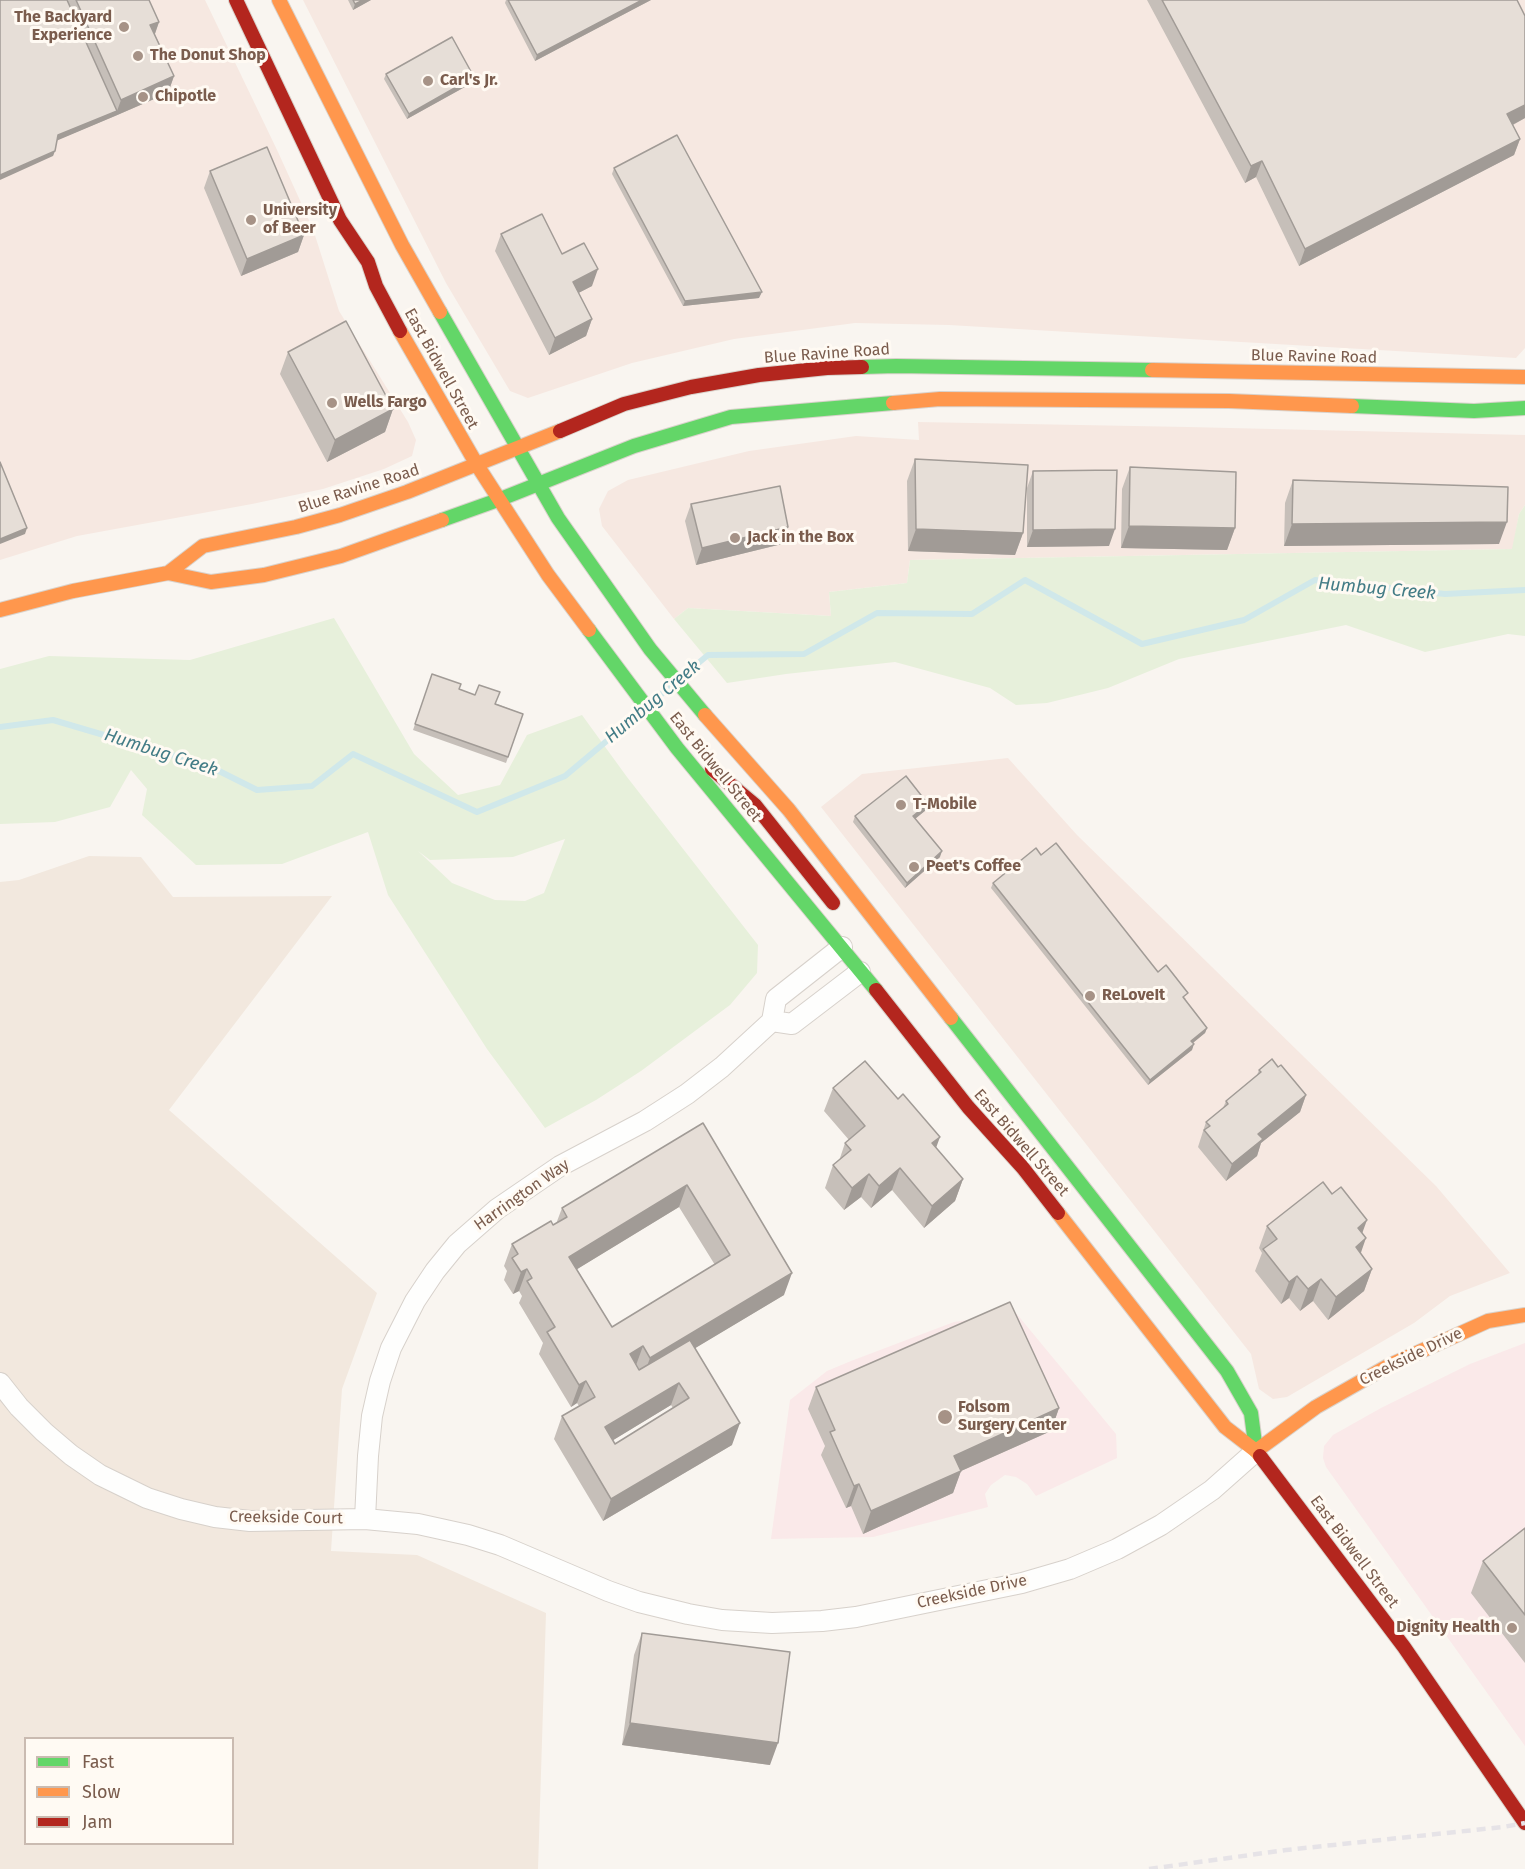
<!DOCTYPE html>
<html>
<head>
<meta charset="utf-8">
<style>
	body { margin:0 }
	#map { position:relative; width:1525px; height:1869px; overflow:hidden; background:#f9f5f0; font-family:"Fira Sans",sans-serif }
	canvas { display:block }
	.legend { position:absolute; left:24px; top:1737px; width:210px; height:108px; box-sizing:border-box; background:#fffaf3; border:2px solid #cabbb1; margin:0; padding:8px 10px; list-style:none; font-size:18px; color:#7a5c4d }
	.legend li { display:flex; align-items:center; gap:12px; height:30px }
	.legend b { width:30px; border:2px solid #cabbb1 }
</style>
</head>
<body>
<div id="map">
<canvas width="1525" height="1869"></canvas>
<ul class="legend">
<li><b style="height:8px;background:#63d668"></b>Fast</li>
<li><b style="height:8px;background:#ff974d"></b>Slow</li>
<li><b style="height:8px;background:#b3261e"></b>Jam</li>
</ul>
</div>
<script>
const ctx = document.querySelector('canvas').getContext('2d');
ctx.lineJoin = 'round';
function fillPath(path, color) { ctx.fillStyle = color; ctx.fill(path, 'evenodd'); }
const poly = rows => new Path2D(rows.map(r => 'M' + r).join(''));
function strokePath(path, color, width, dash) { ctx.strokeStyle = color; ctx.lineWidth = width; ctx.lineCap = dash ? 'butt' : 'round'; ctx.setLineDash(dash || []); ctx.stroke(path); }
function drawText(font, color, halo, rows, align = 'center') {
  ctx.font = font + ' "Fira Sans",sans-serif'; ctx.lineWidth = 6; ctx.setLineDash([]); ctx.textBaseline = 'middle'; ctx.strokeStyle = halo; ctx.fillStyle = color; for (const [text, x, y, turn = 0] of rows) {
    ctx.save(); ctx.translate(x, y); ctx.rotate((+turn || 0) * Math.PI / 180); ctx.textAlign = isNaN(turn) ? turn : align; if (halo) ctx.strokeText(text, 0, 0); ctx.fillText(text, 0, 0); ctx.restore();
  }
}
fillPath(poly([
	[89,856,141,857,173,897,332,896,169,1110,377,1293,342,1389,331,1551,417,1555,546,1613,538,1869,0,1869,0,882,19,880],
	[26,1738,232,1738,232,1844,26,1844]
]), '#f2e8de');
fillPath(poly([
	[0,0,205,0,278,152,313,229,339,311,408,422,416,440,412,456,384,469,323,489,252,504,77,536,0,560],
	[303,0,1525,0,1525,348,1516,358,949,325,855,323,734,339,632,363,528,398,510,391,446,283],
	[918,422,1188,427,1525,435,1525,505,1519,514,1513,549,910,560,907,583,829,592,831,616,688,608,674,619,602,526,599,509,608,491,628,480,749,451,856,436,919,440],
	[1008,758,1077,835,1436,1186,1510,1273,1450,1296,1414,1323,1287,1397,1273,1399,1259,1389,1251,1354,821,807,862,774]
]), '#f6e8e1');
fillPath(poly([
	[1016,1313,1116,1434,1117,1458,1036,1496,1027,1484,1016,1477,1005,1475,991,1485,985,1494,988,1507,873,1537,771,1539,790,1400,827,1371,851,1361,954,1322],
	[1525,1343,1525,1746,1326,1467,1323,1458,1324,1446,1333,1435,1381,1408,1470,1364]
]), '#fae9e9');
fillPath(poly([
	[1525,505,1525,636,1508,634,1425,652,1346,625,1179,659,1108,688,1047,703,1016,705,990,688,895,662,786,674,727,683,674,619,688,608,831,616,829,592,907,583,910,560,1512,549,1519,514],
	[334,618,414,754,458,795,500,785,527,735,582,715,627,777,758,945,757,973,730,1005,641,1071,596,1100,545,1128,487,1049,388,895,368,832,282,864,196,865,142,815,147,789,131,770,110,807,55,822,0,824,0,669,49,656,190,660],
	[565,839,544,893,525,901,495,900,452,883,418,851,430,860,513,857]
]), '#e7f0db');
strokePath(poly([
	[684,675,708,655,804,654,877,613,972,614,1025,580,1142,644,1244,620,1315,580,1445,594,1525,590],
	[652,702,670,687],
	[0,727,53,720,209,766,257,790,312,786,353,754,477,812,565,776,640,713]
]), '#d0e8ea', 6);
const street = poly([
	[772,1021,792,1024,860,972],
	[0,1383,19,1407,44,1432,71,1455,100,1475,147,1498,181,1509,215,1517,250,1521,365,1519,418,1524,468,1535,500,1545,608,1591,639,1602,688,1614,722,1620,772,1623,822,1621,856,1617,1022,1583,1070,1569,1117,1549,1161,1525,1212,1490,1256,1451],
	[365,1519,368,1456,372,1416,380,1381,391,1348,415,1301,435,1271,457,1244,497,1209,560,1166,645,1121,687,1094,722,1067,772,1021,776,999,842,947]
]);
const fast = poly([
	[440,312,558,518,650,649,705,715],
	[862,367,896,366,1152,370],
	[1352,406,1474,411,1525,408],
	[442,520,498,500,634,446,731,417,893,403],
	[589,630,677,748,876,990],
	[951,1018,1227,1371,1251,1413,1256,1451]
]);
const slow = poly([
	[279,0,402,245,440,312],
	[400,331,477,465,548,575,589,630],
	[1152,370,1525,377],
	[893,403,940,399,1229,401,1352,406],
	[168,573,203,546,296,527,340,515,407,492,560,431],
	[0,610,73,591,168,573,211,582,264,575,341,556,442,520],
	[705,715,789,810,951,1018],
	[1058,1213,1225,1427,1256,1451,1260,1456],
	[1256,1451,1316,1407,1388,1366,1488,1321,1525,1315]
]);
const jam = poly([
	[236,0,340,220,368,262,376,286,400,331],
	[560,431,624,404,691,387,759,375,827,368,862,367],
	[712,769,755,805,833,903],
	[876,990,968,1107,1023,1168,1058,1213],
	[1260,1456,1404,1647,1525,1823]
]);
strokePath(street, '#d7d1cb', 22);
strokePath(fast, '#d9d2cb', 16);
strokePath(slow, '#d9d2cb', 16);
strokePath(jam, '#d9d2cb', 16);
strokePath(street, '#fefefd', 20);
strokePath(fast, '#63d668', 14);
strokePath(slow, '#ff974d', 14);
strokePath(jam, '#b3261e', 14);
strokePath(poly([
	[1149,1869,1286,1850,1503,1827,1525,1823]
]), '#e6e3e7', 4.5, [9, 6]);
fillPath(poly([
	[0,0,149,0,159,22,155,34,174,76,168,93,115,116,57,140,53,156],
	[348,0,371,0,353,10],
	[506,0,651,0,535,61,505,3],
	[1147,0,1517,0,1525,16,1525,118,1513,125,1520,139,1514,155,1299,266,1256,177,1245,183],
	[386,74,474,77,472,83,407,119,384,79],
	[614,168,759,298,683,306,612,174],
	[210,171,304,235,298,252,241,276,204,188],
	[501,234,562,254,592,286,578,293,592,319,586,336,549,355,495,251],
	[288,352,393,409,385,432,327,462,280,374],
	[915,459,1023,533,1015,555,908,551,907,481],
	[1130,467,1235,528,1227,550,1121,548,1122,489],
	[1033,471,1109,546,1027,547,1027,488],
	[1293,480,1499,544,1284,546,1285,503],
	[691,504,782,544,696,565,685,521],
	[432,674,459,689,523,714,506,763,413,730],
	[926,810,915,819,940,857,905,888,853,822,855,816],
	[993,883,1158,972,1186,999,1185,999,1207,1028,1205,1033,1193,1043,1192,1050,1148,1085,991,888],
	[1278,1067,1306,1095,1300,1112,1261,1143,1257,1156,1226,1181,1198,1147,1206,1122,1223,1108,1226,1101,1257,1075,1259,1070],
	[833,1088,936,1148,963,1179,955,1201,924,1228,892,1190,871,1208,861,1197,844,1210,825,1188,833,1165,839,1161,845,1143,849,1140,824,1111],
	[703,1123,784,1295,695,1348,732,1445,603,1521,554,1439,562,1416,579,1406,577,1403,571,1407,539,1354,543,1343,519,1303,522,1296,519,1291,513,1294,504,1280,507,1271,504,1266,512,1244,556,1224,562,1208],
	[679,1207,715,1265,612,1327,577,1269],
	[671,1405,673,1408,615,1444,613,1440],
	[1267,1226,1362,1233,1361,1254,1372,1269,1364,1291,1328,1320,1313,1301,1300,1311,1289,1298,1281,1304,1255,1271,1262,1253,1259,1248],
	[816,1387,1059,1408,1051,1431,961,1471,953,1493,863,1534,851,1506,846,1508,821,1455,825,1446,808,1409],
	[1525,1528,1525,1663,1471,1593,1483,1561],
	[642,1633,770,1765,622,1745,634,1655]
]), '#c6bfb9');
fillPath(poly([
	[363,0,371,0,353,10,355,4],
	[642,0,651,0,535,61,537,55],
	[159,22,153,39,150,25],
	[174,76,168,93,115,116,56,141,58,135,117,111,121,100],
	[474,77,472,83,407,119,409,114],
	[1525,105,1525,118,1501,131,1507,114],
	[1520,139,1514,155,1299,266,1305,249],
	[55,151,53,156,0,180,0,175],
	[1262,161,1256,177,1245,183,1251,166],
	[304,235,298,252,241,276,247,259],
	[598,269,592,286,567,299,573,282],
	[762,292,759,298,683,306,685,301],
	[592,319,586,336,549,355,555,338],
	[393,409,385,432,327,462,335,440],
	[1507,522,1499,544,1284,546,1292,524],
	[1129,526,1235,528,1227,550,1121,548],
	[788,527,782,544,696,565,702,548],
	[27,528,25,534,0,544,0,539],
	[916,529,1023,533,1015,555,908,551],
	[1115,529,1109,546,1027,547,1033,530],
	[928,804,926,810,911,822,913,816],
	[942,851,940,857,905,888,907,883],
	[1207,1028,1205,1033,1189,1046,1191,1041],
	[1194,1044,1192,1050,1148,1085,1150,1080],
	[1306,1095,1300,1112,1261,1143,1257,1156,1226,1181,1232,1164,1258,1134],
	[940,1137,932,1159,932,1143],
	[900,1168,892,1190,871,1208,879,1186],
	[869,1174,861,1197,844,1210,852,1188],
	[963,1179,955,1201,924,1228,932,1206],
	[687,1185,679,1207,561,1279,569,1257],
	[1367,1220,1359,1242,1358,1228],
	[1366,1238,1358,1261,1356,1247],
	[527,1269,519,1291,513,1294,521,1272],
	[1372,1269,1364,1291,1328,1320,1336,1297],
	[792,1273,784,1295,642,1380,650,1358],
	[1297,1276,1289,1298,1281,1304,1289,1282],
	[1321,1279,1313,1301,1300,1311,1308,1289],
	[643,1346,635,1368,630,1354],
	[586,1381,577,1403,571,1407,579,1385],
	[679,1383,671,1405,597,1450,605,1427],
	[1059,1408,1051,1431,961,1471,953,1493,863,1534,871,1511,954,1456],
	[740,1423,732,1445,603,1521,611,1499],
	[859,1484,851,1506,846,1508,854,1486],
	[630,1723,778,1743,770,1765,622,1745]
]), '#a19b96');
const building = poly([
	[0,0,67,0,117,111,58,135,55,151,0,175,0,0],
	[76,0,149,0,159,22,150,25,174,76,121,100,76,0],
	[353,0,363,0,355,4,353,0],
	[508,0,642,0,537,55,508,0],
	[1162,0,1517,0,1525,16,1525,105,1507,114,1520,139,1305,249,1262,161,1251,166,1162,0],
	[452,37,474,77,409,114,386,74,452,37],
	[677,135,762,292,685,301,614,168,677,135],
	[267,147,304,235,247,259,210,171,267,147],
	[542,214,562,254,584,243,598,269,573,282,592,319,555,338,501,234,542,214],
	[346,321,393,409,335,440,288,352,346,321],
	[915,459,1028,465,1023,533,916,529,915,459],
	[0,462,27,528,0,539,0,462],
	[1130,467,1236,472,1235,528,1129,526,1130,467],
	[1117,470,1115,529,1033,530,1033,471,1117,470],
	[1293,480,1508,487,1507,522,1292,524,1293,480],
	[780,486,788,527,702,548,691,504,780,486],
	[432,674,461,684,459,689,475,695,479,685,500,692,495,704,523,714,508,757,415,724,432,674],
	[906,776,928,804,913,816,942,851,907,883,855,816,906,776],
	[1056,843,1158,972,1166,965,1188,993,1183,997,1207,1028,1191,1041,1194,1044,1150,1080,993,883,1036,848,1041,855,1056,843],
	[1272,1059,1278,1067,1281,1065,1306,1095,1258,1134,1263,1139,1232,1164,1204,1130,1210,1126,1206,1122,1228,1104,1226,1101,1261,1072,1259,1070,1272,1059],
	[865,1061,898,1099,903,1094,940,1137,932,1143,963,1179,932,1206,900,1168,879,1186,869,1174,852,1188,833,1165,851,1150,845,1143,865,1126,833,1088,865,1061],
	[703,1123,792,1273,650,1358,643,1346,630,1354,639,1370,690,1340,740,1423,611,1499,562,1416,595,1397,586,1381,579,1385,547,1332,555,1327,527,1281,532,1278,527,1269,521,1272,512,1258,518,1254,512,1244,551,1221,553,1225,567,1217,562,1208,703,1123],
	[687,1185,730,1255,612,1327,569,1257,687,1185],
	[679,1383,689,1398,615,1444,605,1427,679,1383],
	[1323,1182,1332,1194,1341,1187,1367,1220,1358,1228,1366,1238,1356,1247,1372,1269,1336,1297,1321,1279,1308,1289,1297,1276,1289,1282,1263,1249,1277,1239,1267,1226,1323,1182],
	[1010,1302,1059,1408,954,1456,961,1471,871,1511,859,1484,854,1486,830,1432,835,1430,816,1387,1010,1302],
	[1525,1528,1525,1615,1483,1561,1525,1528],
	[642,1633,790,1652,778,1743,630,1723,642,1633]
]);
fillPath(building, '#e6ded7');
strokePath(building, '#a19b96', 1.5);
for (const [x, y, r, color] of [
	[124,27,6,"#a69286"],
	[138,56,6,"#a69286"],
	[428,81,6,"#a69286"],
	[143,97,6,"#a69286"],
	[251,220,6,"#a69286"],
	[332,403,6,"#a69286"],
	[735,538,6,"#a69286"],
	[901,805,6,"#a69286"],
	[914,867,6,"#a69286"],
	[1090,996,6,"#a69286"],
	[945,1417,8,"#a69286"],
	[1512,1628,6,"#a69286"]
]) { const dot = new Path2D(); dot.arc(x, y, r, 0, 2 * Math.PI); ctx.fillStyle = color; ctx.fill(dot); strokePath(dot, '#fffaf3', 2); }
drawText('bold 16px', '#7a5c4d', '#fffaf3', [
	["The Backyard",112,18,"right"],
	["Experience",112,36,"right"],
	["The Donut Shop",150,56],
	["Carl's Jr.",440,81],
	["Chipotle",155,97],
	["University",263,211],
	["of Beer",263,229],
	["Wells Fargo",344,403],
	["Jack in the Box",747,538],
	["T-Mobile",913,805],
	["Peet's Coffee",926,867],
	["ReLoveIt",1102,996],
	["Folsom",958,1408],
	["Surgery Center",958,1426],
	["Dignity Health",1500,1628,"right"]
], 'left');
drawText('16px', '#7a5c4d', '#fffaf3', [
	["Blue Ravine Road",827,354,-4],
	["Blue Ravine Road",1314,357,1],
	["East Bidwell Street",441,369,61],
	["Blue Ravine Road",359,489,-18],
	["East Bidwell Street",715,767,51],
	["East Bidwell Street",1021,1143,49],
	["Harrington Way",522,1195,-35],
	["Creekside Drive",1411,1357,-26],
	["Creekside Court",286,1518,1],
	["East Bidwell Street",1354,1552,53],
	["Creekside Drive",972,1592,-12]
]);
drawText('italic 18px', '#437c86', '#fffaf3', [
	["Humbug Creek",1377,589,5],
	["Humbug Creek",653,702,-40],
	["Humbug Creek",161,753,18]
]);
</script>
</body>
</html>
